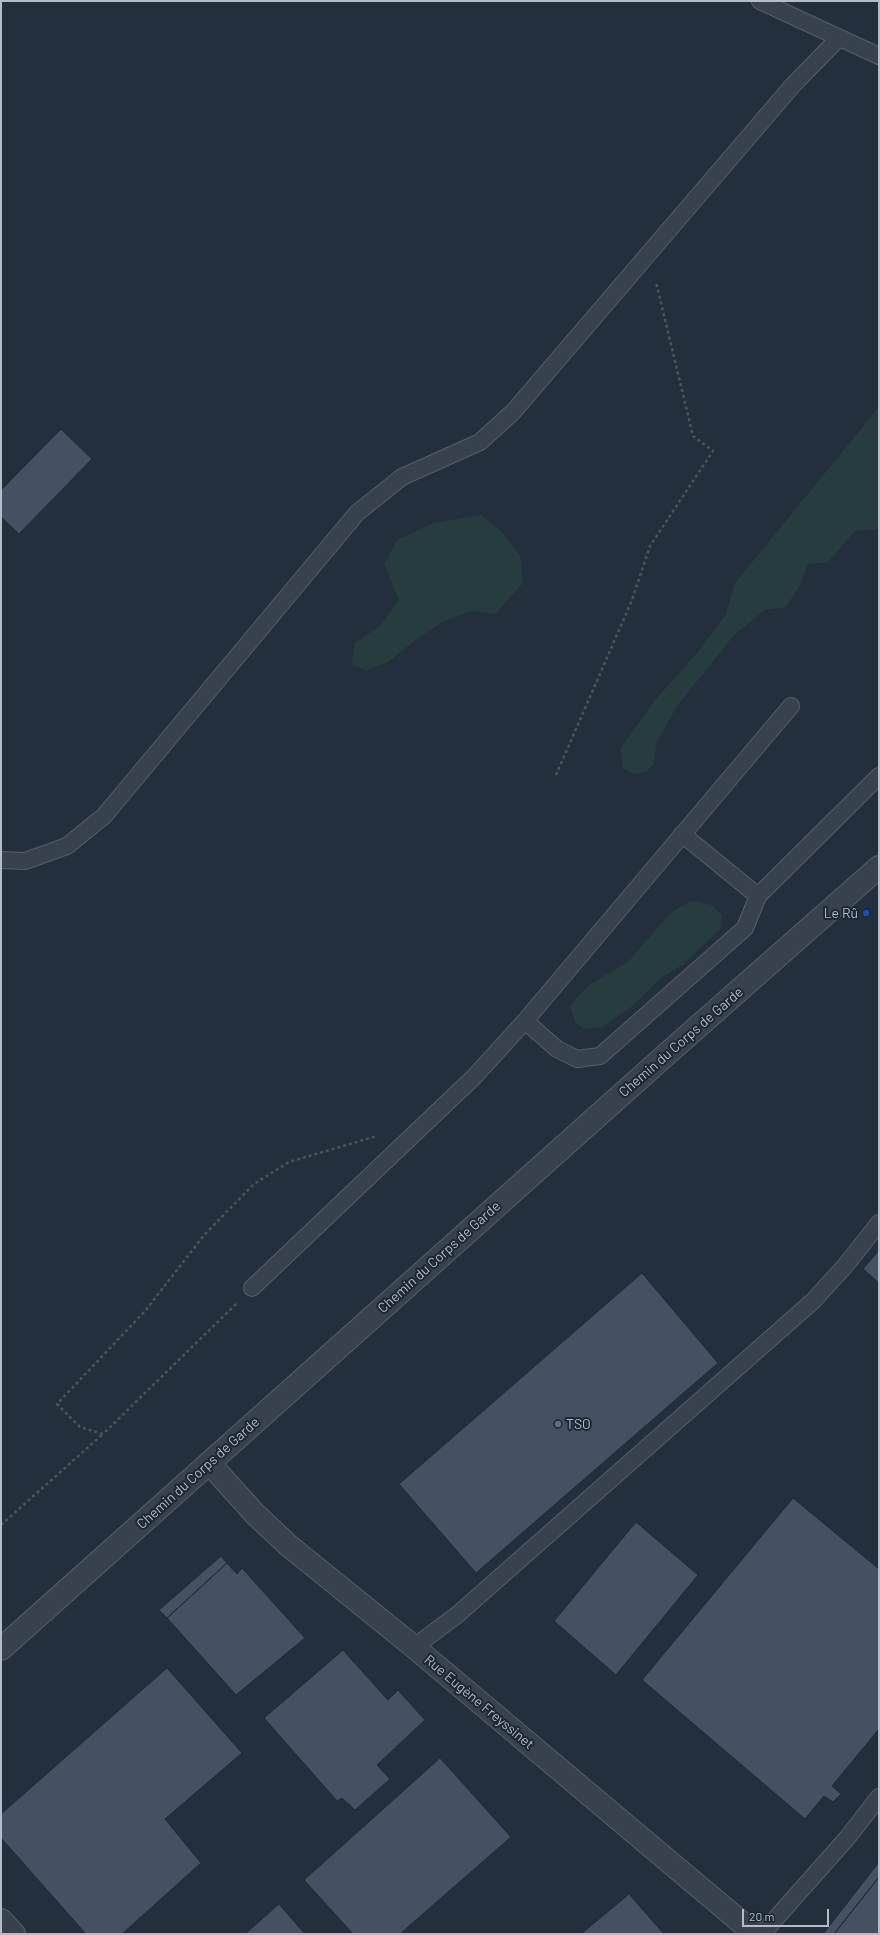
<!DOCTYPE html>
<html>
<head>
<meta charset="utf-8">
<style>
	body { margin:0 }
	#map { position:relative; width:880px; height:1935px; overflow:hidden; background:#242f3e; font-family:Barlow,sans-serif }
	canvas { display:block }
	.frame { position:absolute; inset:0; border:2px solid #b4bcc9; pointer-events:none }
	.scale { position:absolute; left:742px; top:1909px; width:87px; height:18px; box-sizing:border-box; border:2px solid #b4bcc9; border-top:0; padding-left:5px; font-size:12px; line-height:14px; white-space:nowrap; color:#b4bcc9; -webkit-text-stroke:3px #1d2633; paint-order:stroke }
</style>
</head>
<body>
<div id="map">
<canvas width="880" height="1935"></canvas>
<div class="frame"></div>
<div class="scale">20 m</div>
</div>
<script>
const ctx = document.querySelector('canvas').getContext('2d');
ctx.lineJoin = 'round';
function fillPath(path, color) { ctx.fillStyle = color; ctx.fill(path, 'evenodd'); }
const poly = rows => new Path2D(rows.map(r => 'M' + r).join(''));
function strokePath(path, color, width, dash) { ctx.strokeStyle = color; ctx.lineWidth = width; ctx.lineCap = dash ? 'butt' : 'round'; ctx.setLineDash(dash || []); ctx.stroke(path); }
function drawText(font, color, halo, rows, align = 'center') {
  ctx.font = font + ' Barlow,sans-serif'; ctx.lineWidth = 4; ctx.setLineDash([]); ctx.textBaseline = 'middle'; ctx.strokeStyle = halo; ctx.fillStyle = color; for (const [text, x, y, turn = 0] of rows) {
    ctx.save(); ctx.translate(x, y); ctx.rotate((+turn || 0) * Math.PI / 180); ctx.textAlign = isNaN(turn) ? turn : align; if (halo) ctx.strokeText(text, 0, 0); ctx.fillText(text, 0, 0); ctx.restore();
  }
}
fillPath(poly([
	[879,407,879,529,855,531,828,562,808,564,800,585,786,607,765,610,735,634,677,706,656,744,654,764,646,772,634,774,623,768,620,749,655,700,698,652,726,614,735,583],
	[481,515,501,531,520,555,523,583,495,614,472,611,444,621,414,641,388,662,366,671,352,664,355,643,381,625,399,600,384,564,397,540,433,523],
	[691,901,712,905,722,915,720,929,684,964,661,978,631,1007,602,1027,584,1029,576,1023,570,1006,589,985,628,962,670,913]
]), '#263c3f');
const building = poly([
	[61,429,92,459,19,534,1,517,1,490,61,429],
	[879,1250,879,1283,863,1269,879,1250],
	[642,1273,718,1363,476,1573,399,1484,642,1273],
	[793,1498,879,1569,879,1729,832,1786,841,1794,833,1802,824,1796,805,1819,642,1680,793,1498],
	[636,1522,698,1575,616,1675,554,1621,636,1522],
	[221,1556,227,1563,167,1618,159,1610,221,1556],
	[227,1563,237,1574,242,1568,305,1638,236,1695,167,1618,227,1563],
	[343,1650,388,1700,398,1690,425,1720,377,1765,390,1779,355,1810,342,1798,337,1801,264,1718,343,1650],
	[167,1668,242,1753,165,1819,201,1863,122,1934,86,1934,1,1838,1,1814,167,1668],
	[440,1758,511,1837,400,1934,353,1934,304,1880,440,1758],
	[879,1862,879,1877,834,1934,823,1934,879,1862],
	[879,1877,879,1934,834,1934,879,1877],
	[629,1894,664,1934,581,1934,629,1894],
	[279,1904,305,1934,245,1934,279,1904]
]);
fillPath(building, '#455162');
strokePath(building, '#1f2835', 1);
const service = poly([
	[760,1,879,56],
	[682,834,758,896,879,776],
	[1,860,25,861,67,846,104,816,357,513,402,477,480,442,513,412,793,85,839,38],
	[525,1021,557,1049,577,1059,600,1056,745,928,758,896],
	[252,1288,474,1077,525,1021,791,706],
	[414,1647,457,1615,813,1301,845,1266,879,1223],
	[762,1934,848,1837,879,1797]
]);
const minor = poly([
	[209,1463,255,1514,288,1545,414,1647,755,1934],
	[1,1920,14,1934]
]);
const tertiary = poly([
	[1,1649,668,1053,879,867]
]);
strokePath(service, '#565f6c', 18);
strokePath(minor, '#565f6c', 24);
strokePath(tertiary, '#565f6c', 24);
strokePath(poly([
	[556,775,632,600,650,546,713,451,693,436,656,282],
	[236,1304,103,1434,80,1427,57,1404,145,1311,205,1234,254,1184,289,1162,377,1136],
	[1,1525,103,1434]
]), '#44595c', 2.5, [3, 3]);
strokePath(service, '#38414e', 16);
strokePath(minor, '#38414e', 22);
strokePath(tertiary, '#38414e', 22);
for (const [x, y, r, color] of [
	[866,913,4,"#1a4fb4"],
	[558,1424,4,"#5c6f8a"]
]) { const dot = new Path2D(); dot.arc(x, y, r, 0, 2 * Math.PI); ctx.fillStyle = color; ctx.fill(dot); strokePath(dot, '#1d2633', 1.5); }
drawText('14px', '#b4bcc9', '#1d2633', [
	["Le Rû",858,913],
	["TSO",566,1424,"left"]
], 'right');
drawText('14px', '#b4bcc9', '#1d2633', [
	["Chemin du Corps de Garde",681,1042,-41],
	["Chemin du Corps de Garde",439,1257,-42],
	["Chemin du Corps de Garde",198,1473,-42],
	["Rue Eugène Freyssinet",479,1702,40]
]);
</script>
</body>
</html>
